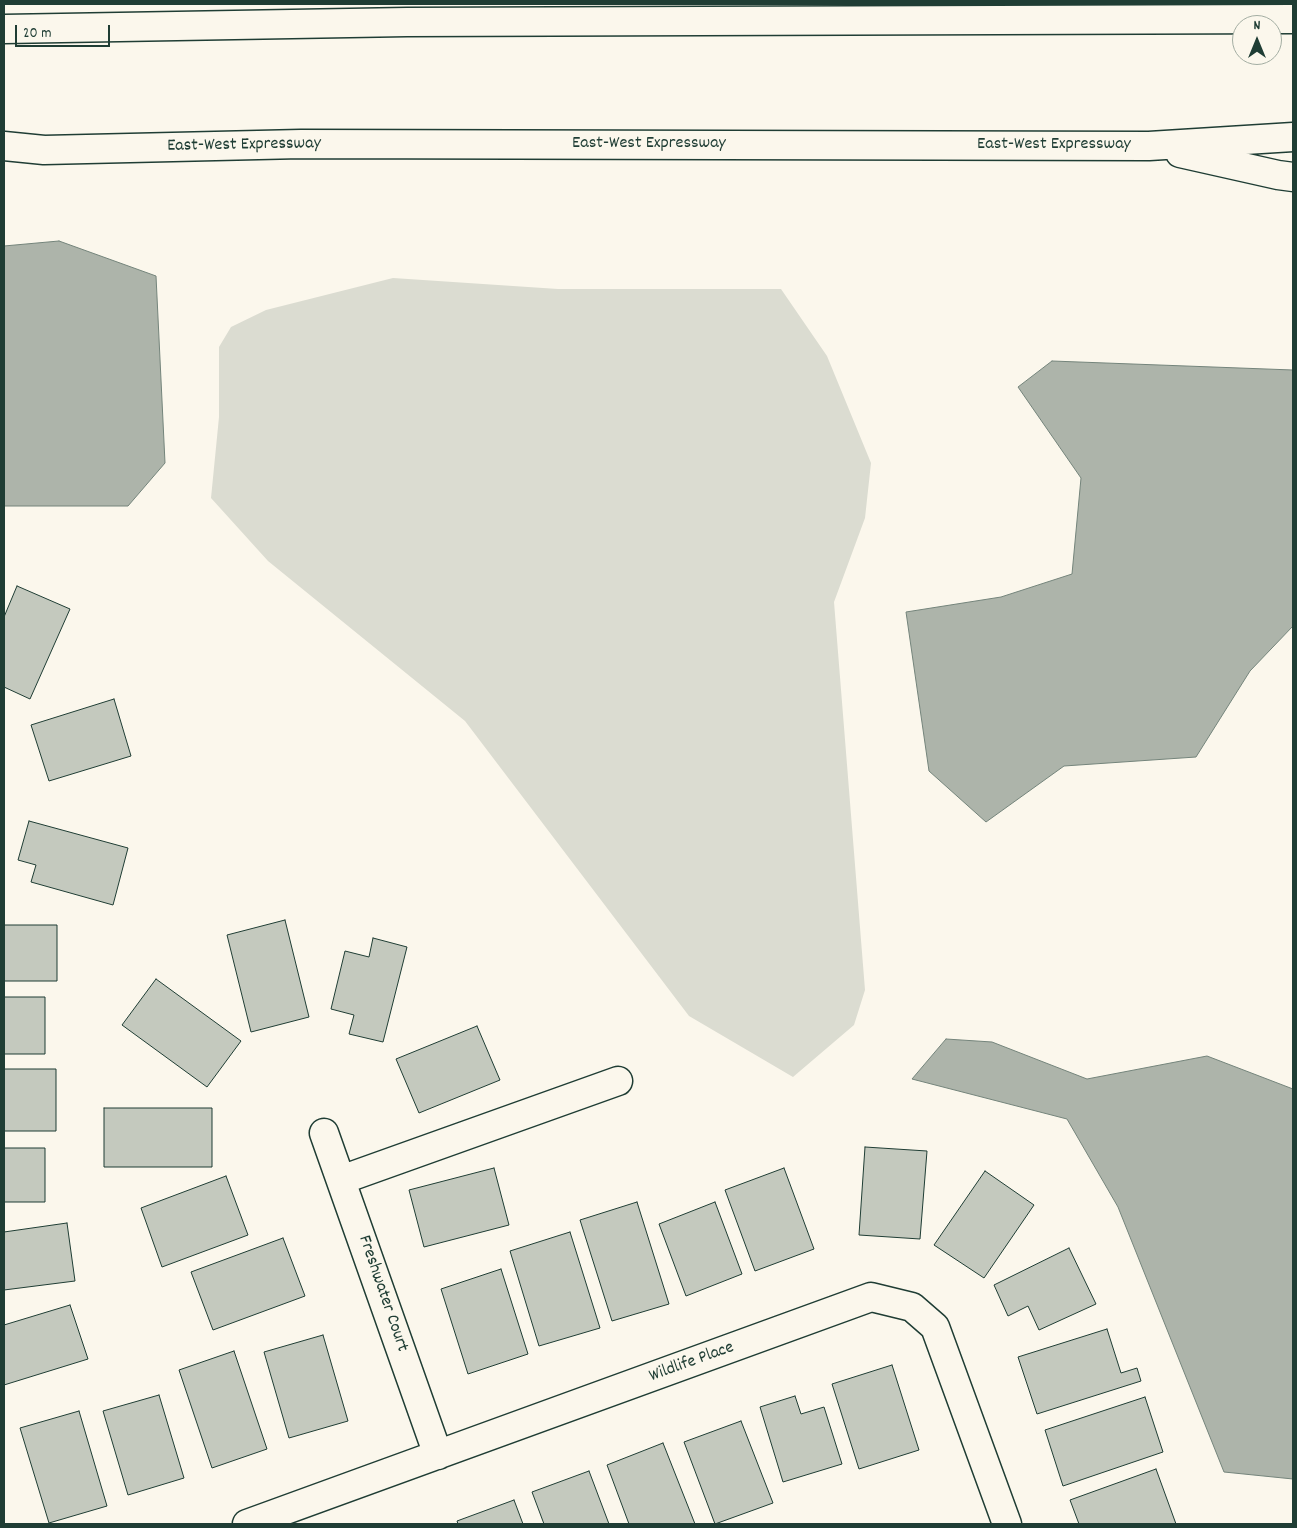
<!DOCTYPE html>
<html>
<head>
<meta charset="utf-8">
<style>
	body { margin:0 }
	#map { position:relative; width:1297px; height:1528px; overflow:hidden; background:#fbf7ec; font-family:Dekko,sans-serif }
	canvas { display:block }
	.frame { position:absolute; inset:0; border:5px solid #1f3d34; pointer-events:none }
	.north { position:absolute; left:1232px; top:15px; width:50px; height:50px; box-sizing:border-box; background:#fbf7ec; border:1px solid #a3ada2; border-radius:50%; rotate:0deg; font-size:14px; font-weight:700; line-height:20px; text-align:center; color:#1f3d34 }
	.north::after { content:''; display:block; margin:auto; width:18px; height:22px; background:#1f3d34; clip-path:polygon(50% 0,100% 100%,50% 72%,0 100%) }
	.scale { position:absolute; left:15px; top:25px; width:95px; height:22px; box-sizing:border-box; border:2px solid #1f3d34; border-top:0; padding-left:6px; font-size:15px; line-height:18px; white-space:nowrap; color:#1f3d34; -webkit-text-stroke:4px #fbf7ec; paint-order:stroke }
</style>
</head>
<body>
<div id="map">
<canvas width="1297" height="1528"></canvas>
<div class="frame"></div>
<div class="north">N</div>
<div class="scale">20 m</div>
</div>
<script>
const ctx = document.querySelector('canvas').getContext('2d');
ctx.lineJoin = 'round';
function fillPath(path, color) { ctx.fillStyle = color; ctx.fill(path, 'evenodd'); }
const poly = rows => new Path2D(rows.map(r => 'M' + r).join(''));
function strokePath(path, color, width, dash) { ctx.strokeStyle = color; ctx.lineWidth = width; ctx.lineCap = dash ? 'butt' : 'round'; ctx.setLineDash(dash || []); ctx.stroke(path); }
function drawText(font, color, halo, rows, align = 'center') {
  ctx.font = font + ' Dekko,sans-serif'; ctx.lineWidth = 4; ctx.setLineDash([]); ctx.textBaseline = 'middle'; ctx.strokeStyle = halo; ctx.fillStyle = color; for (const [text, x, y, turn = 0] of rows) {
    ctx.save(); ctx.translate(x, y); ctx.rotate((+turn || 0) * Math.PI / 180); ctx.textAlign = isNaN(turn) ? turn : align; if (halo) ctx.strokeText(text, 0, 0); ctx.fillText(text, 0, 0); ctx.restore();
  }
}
fillPath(poly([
	[393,278,558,289,781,289,827,356,871,463,865,518,834,602,865,990,854,1025,793,1077,689,1016,465,721,268,561,211,498,219,417,219,347,231,327,266,310]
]), '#dbdcd1');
const water = poly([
	[59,241,156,276,165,463,128,506,4,506,4,246,59,241],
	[1052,361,1293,370,1293,626,1250,671,1196,757,1064,766,986,822,929,771,906,612,1001,597,1072,574,1081,478,1018,387,1052,361],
	[946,1039,992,1042,1087,1079,1207,1056,1293,1089,1293,1479,1224,1472,1118,1207,1067,1119,912,1079,946,1039]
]);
fillPath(water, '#adb4aa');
strokePath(water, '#74847b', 1);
const building = poly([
	[17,586,70,609,30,699,4,687,4,617,17,586],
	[114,699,131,756,49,781,31,725,114,699],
	[29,821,128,848,113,905,31,882,36,865,18,860,29,821],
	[285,920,309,1017,251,1032,227,935,285,920],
	[4,925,57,925,57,981,4,981,4,925],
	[373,938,407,947,383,1042,349,1034,354,1015,331,1009,345,951,369,957,373,938],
	[156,979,241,1041,207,1087,122,1025,156,979],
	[4,997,45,997,45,1054,4,1054,4,997],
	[477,1026,500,1080,419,1113,396,1059,477,1026],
	[4,1069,56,1069,56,1131,4,1131,4,1069],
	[104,1108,212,1108,212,1167,104,1167,104,1108],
	[865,1147,927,1151,920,1239,859,1235,865,1147],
	[4,1148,45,1148,45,1202,4,1202,4,1148],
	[494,1168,509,1225,424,1247,409,1190,494,1168],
	[784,1168,814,1249,755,1271,725,1190,784,1168],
	[985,1171,1034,1205,984,1278,934,1245,985,1171],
	[226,1176,248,1235,162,1267,141,1208,226,1176],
	[637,1202,669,1304,612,1321,580,1220,637,1202],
	[715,1202,742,1274,686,1296,659,1224,715,1202],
	[67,1223,75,1281,4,1290,4,1232,67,1223],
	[570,1232,600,1328,539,1346,510,1251,570,1232],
	[283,1238,305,1296,213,1330,191,1272,283,1238],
	[1069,1248,1096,1304,1039,1330,1028,1306,1008,1316,994,1285,1069,1248],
	[501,1269,528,1354,468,1374,441,1289,501,1269],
	[70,1305,88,1359,4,1385,4,1325,70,1305],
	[1107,1329,1121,1373,1137,1368,1141,1381,1037,1414,1018,1357,1107,1329],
	[323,1335,348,1421,289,1438,264,1352,323,1335],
	[234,1351,267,1449,212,1468,179,1370,234,1351],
	[892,1365,919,1450,859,1469,832,1384,892,1365],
	[159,1395,184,1478,128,1495,103,1411,159,1395],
	[795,1396,801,1414,824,1407,842,1464,783,1482,760,1407,795,1396],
	[1145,1397,1163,1452,1063,1486,1045,1430,1145,1397],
	[79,1411,107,1506,49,1523,20,1428,79,1411],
	[741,1421,773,1503,715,1524,684,1442,741,1421],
	[663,1443,695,1524,629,1524,607,1465,663,1443],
	[1156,1469,1176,1524,1079,1524,1070,1500,1156,1469],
	[589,1471,609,1524,544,1524,532,1492,589,1471],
	[514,1500,523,1524,458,1524,457,1521,514,1500]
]);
fillPath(building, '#c4c9be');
strokePath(building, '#1f3d34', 1);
const minor = poly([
	[324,1133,438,1455],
	[341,1180,618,1081],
	[247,1524,871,1297,912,1307,935,1327,1007,1524]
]);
const highway = poly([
	[4,29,407,22,1293,19],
	[4,146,44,150,301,144,1149,146,1293,137],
	[1180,153,1278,175,1293,177]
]);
strokePath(minor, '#1f3d34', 31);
strokePath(highway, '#1f3d34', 31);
strokePath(minor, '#fbf7ec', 28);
strokePath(highway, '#fbf7ec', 28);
drawText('18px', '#1f3d34', '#fbf7ec', [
	["East-West Expressway",649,145],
	["East-West Expressway",244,146,-1],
	["East-West Expressway",1054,146],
	["Freshwater Court",382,1294,71],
	["Wildlife Place",692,1363,-20]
]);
</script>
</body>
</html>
